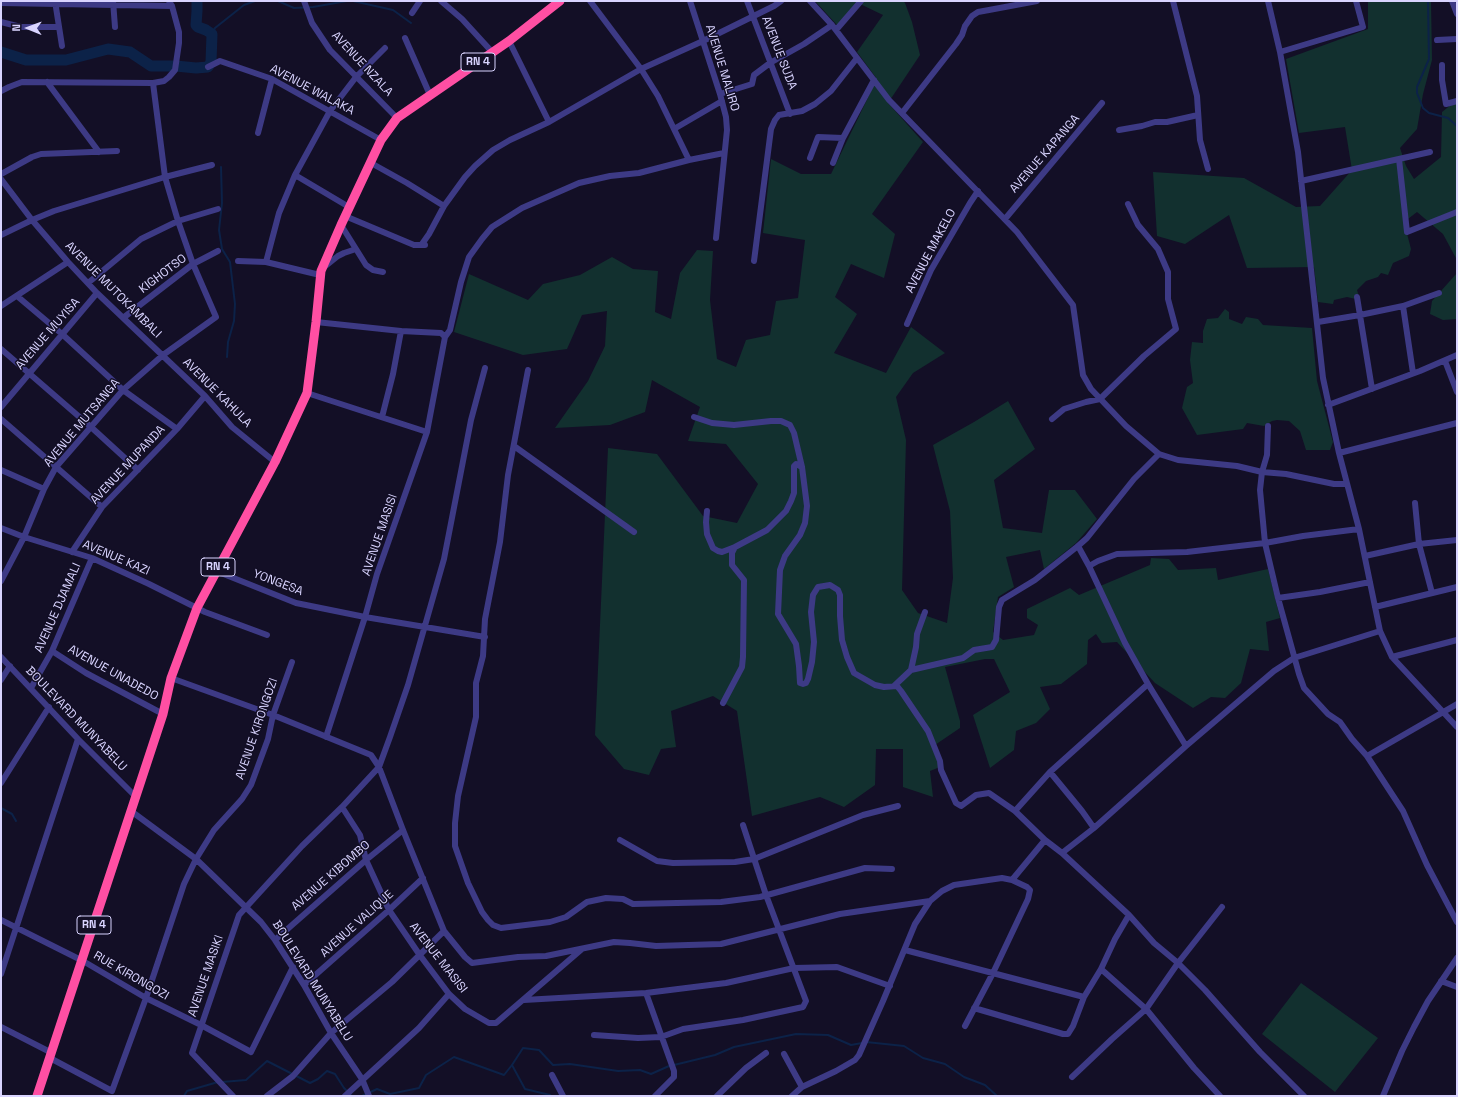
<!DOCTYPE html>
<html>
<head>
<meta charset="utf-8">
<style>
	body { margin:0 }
	#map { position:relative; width:1458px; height:1097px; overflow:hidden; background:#130f26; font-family:"Space Grotesk",sans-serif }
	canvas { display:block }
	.frame { position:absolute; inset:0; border:2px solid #d9d4ff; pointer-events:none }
	.north { position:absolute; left:8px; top:8px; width:40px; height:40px; -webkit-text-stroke:3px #130f26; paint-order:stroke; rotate:271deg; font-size:11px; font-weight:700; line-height:16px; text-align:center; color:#d9d4ff }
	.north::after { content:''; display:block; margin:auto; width:14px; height:18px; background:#d9d4ff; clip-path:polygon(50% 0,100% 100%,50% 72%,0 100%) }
</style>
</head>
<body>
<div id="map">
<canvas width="1458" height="1097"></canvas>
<div class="frame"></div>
<div class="north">N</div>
</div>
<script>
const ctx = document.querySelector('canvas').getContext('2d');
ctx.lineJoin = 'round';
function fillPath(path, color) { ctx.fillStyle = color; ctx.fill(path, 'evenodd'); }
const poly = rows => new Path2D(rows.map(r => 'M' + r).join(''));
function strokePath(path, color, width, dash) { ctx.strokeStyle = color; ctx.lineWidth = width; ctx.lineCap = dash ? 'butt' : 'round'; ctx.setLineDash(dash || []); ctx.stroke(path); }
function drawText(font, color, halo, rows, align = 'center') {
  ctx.font = font + ' "Space Grotesk",sans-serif'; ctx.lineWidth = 3; ctx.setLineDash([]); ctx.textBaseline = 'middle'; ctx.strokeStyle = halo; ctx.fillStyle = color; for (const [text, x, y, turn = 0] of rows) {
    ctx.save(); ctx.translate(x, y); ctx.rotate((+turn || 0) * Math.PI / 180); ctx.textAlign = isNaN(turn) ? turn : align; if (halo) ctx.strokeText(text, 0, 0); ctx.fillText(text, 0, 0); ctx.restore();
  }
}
fillPath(poly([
	[815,1,903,1,905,3,912,22,920,55,888,103,923,142,872,214,895,234,884,278,851,264,835,297,857,314,834,353,886,373,911,327,945,353,913,373,896,397,906,440,902,590,918,613,947,623,953,578,950,511,933,445,974,422,1008,401,1035,449,994,480,1003,528,1042,533,1049,490,1075,490,1097,519,1076,543,1044,569,1040,550,1006,557,1014,587,998,597,993,632,1003,640,1034,635,1038,625,1027,618,1027,609,1070,588,1079,595,1150,565,1151,558,1169,559,1178,570,1216,568,1218,580,1268,569,1280,618,1266,622,1269,651,1250,649,1241,683,1225,698,1211,697,1193,708,1155,683,1117,642,1102,643,1096,634,1088,640,1087,664,1061,684,1040,687,1050,709,1036,723,1016,731,1014,750,990,768,973,715,1010,692,994,659,985,659,945,667,960,721,960,728,932,747,940,767,930,771,933,797,903,787,903,749,876,749,875,785,844,807,820,797,752,816,737,711,713,696,671,711,676,747,661,749,649,775,624,769,595,735,608,448,657,454,703,516,737,523,758,484,726,444,688,441,700,407,652,380,645,412,610,425,555,428,588,381,605,346,607,311,582,315,567,349,523,355,454,332,469,274,528,300,543,284,580,275,612,257,633,269,658,271,655,312,671,319,680,273,697,250,713,251,710,300,717,359,736,367,746,340,770,335,776,301,798,298,805,240,763,233,771,159,801,174,831,174,877,79,857,52,883,15,858,3,837,25],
	[1368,1,1431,1,1432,60,1423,94,1417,129,1400,148,1406,166,1414,179,1441,157,1442,112,1457,100,1457,260,1443,234,1417,212,1404,222,1411,249,1409,256,1393,263,1388,275,1381,273,1378,277,1366,281,1357,290,1360,300,1347,297,1334,300,1333,304,1318,302,1314,267,1247,268,1229,215,1185,244,1157,236,1153,172,1244,178,1296,207,1320,206,1352,170,1345,127,1299,133,1286,59,1368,29],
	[1457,273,1457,319,1443,320,1430,314,1432,301],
	[1225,309,1229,312,1229,319,1242,324,1246,317,1258,319,1263,325,1312,328,1317,381,1333,442,1330,450,1306,450,1300,431,1289,421,1277,420,1272,421,1264,426,1247,423,1243,429,1197,435,1182,408,1187,387,1193,383,1190,360,1192,342,1203,343,1203,331,1207,319,1218,318],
	[1301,983,1378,1038,1335,1092,1262,1034]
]), '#12302f');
strokePath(poly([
	[278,1,294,8,313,7,347,1],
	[353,1,393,10,411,23],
	[1428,1,1429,59,1417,87,1417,93,1423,108,1429,113,1448,118,1457,126],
	[212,34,215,28,244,5,255,1],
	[221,167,222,203,219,230,222,249,230,262,235,304,234,321,228,342,227,357],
	[1,808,12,814,16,821],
	[866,1042,904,1046,923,1058,945,1064,964,1077,985,1085,997,1096],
	[512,1065,525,1089,550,1095],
	[674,1065,715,1055,734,1047,796,1034,828,1035,851,1045,862,1043],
	[222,1082,246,1080,267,1061,310,1083,318,1079,327,1071,335,1074,344,1088,352,1096],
	[184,1096,187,1091,218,1082],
	[362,1096,377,1089,390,1094,419,1088,426,1075,454,1057,504,1075,512,1065,523,1048,539,1050,553,1065,570,1064,618,1071,640,1070,651,1074,669,1066]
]), '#0c2248', 2);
strokePath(poly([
	[1,52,26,60,66,60,108,49,130,52,151,66,176,66,196,68,208,67,211,62,212,34,206,30,198,27,196,25,197,11,197,1]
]), '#0c2248', 11);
strokePath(poly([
	[55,1,62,46],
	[113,1,115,27],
	[304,1,312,23,330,50,397,118],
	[441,1,462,19,493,53],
	[590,1,641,69,658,96,689,160],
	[690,1,720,94,726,117,727,130,716,238],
	[747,1,790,114],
	[810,1,832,25,889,100,1017,232,1073,305,1083,375,1091,389,1126,426,1159,454,1178,460,1237,466,1262,472,1286,474,1334,484,1347,484],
	[1173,1,1197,96,1200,140,1208,169],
	[1268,1,1280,52,1298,152,1323,378,1339,453,1359,529,1380,631,1392,657,1457,727],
	[1452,1,1457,14],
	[1,3,172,6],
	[412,13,420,1],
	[1,22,21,27,59,27],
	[836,30,861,1],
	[405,38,430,95],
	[1437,40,1457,39],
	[509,41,549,122],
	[1280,52,1363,27,1356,1],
	[1442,65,1442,80,1446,104,1457,101],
	[208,67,220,61,272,79,381,140],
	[47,82,99,152],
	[1,91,9,87,22,82,153,83,164,81,169,77,175,70,179,43,179,32,172,6,169,1],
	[720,94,752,84,754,75,770,63,804,44,832,25],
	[902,113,956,44,962,35,965,26,972,16,978,12,989,10,1037,1],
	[674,129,722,101],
	[1119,130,1142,126,1155,122,1167,122,1198,115],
	[258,133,272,79],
	[810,158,818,137,843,138],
	[1399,159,1407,232,1457,212],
	[371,163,407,183,444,206],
	[833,163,843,138,874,80],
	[1,174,32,157,41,154,117,151],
	[295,175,349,207],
	[1,179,32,220,68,262,97,293,205,396,232,427,275,462],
	[1301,181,1430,152],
	[345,216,414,245,425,245],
	[1005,219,1102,103],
	[341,225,356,249],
	[1,235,32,220,54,211,165,177,212,165],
	[425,245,422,244,429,234,444,206,465,177,475,166,493,150,510,140,549,122,641,69,703,41,774,6,781,1],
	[238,261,266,262,320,275],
	[754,261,771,129,775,120,779,115,802,111,815,104,831,91,857,58],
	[266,262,279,213,295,175,330,111,356,77,385,48],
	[323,268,338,256,344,253,356,249,366,265,373,270,383,272],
	[88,283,141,239,178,221,218,209],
	[17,296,62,334,123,390,177,429],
	[1357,297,1372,389],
	[1,306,68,262],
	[1403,306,1413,373],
	[123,318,193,264,218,251],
	[316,322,401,331,441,333,445,337],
	[1318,322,1360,315,1403,306,1439,293],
	[907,324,931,270,970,203,978,191],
	[1,349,91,427,138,470],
	[1445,361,1457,392],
	[528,370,508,475,500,542,485,619,483,656,476,683,476,717,458,796,455,823,455,846,468,883,482,912,488,920,493,925,501,928,550,922,566,917,587,902,606,898,623,899,633,904,721,902,760,897,865,868,892,869],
	[307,393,427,432],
	[1328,405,1420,371,1457,355],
	[1,407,97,293],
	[382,417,393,374,401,331],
	[694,417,712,423,734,425,771,421,781,421,790,425,794,433,802,467,807,506,805,523,800,535,785,556,780,570,778,614,796,644,799,666,800,683,803,684,806,683,808,679,812,662,814,642,811,612,813,595,818,587,830,585,838,590,840,595,840,616,842,640,847,657,854,673,875,685,884,687,897,686,901,691,928,731,940,761,941,770,956,803,961,806,976,795,989,793,1015,811,1045,840,1062,853,1129,915,1154,943,1178,963,1205,990,1260,1052,1304,1096],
	[1,419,102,507],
	[1052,419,1064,409,1086,402,1100,399,1144,356,1176,329,1168,299,1168,272,1158,249,1138,225,1128,204],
	[1268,426,1267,455,1262,472,1260,490,1265,543,1278,598,1299,674,1304,688,1328,714,1340,722,1352,739,1367,756,1403,811,1427,865,1457,922],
	[514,446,634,532],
	[1339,453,1457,423],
	[1,470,44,489],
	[1415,503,1419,544,1432,593],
	[707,511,706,522,707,534,713,548,718,551,722,552,735,547],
	[1,528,24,537,92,558,149,584,205,612,267,635],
	[1078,546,1089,566,1098,561,1117,554,1187,552,1265,543,1303,536,1359,529],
	[72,552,102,507,177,429,205,396],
	[1365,556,1419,544,1457,540],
	[216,571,296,603,365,617,485,637],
	[1,581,24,537,44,489,56,467,123,390,163,355,216,317,193,264,178,221,165,177,153,83],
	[1278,598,1320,592,1370,582],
	[1375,607,1457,587],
	[52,651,86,673,163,714],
	[1,657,78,739,136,797],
	[1392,657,1457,640],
	[911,670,916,647,917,634,925,612],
	[171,678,273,715,371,755,379,767,403,830,444,931,465,957,472,963,518,957,546,956,614,942,630,943,656,946,721,944,840,914,930,901],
	[1,680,10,666],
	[1148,684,1186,746],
	[894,686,911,670,963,658,974,650,992,647,996,640,999,607,1002,600,1035,580,1078,546,1087,538,1134,479,1159,454],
	[31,688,52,651,92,558],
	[723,703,742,667,743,657,744,580,732,565,732,553,735,547,767,530,786,511,791,501,794,493,794,466,796,464,802,467],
	[326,737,365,617,377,574,427,432,445,337,450,330,461,282,469,257,482,239,492,227,522,208,579,183,610,176,639,173,689,160,724,153],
	[1367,756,1457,704],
	[1050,772,1082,811,1094,828],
	[1,783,49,707],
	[342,807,360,835,366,860,389,910,419,954,449,994,465,1009,489,1023,496,1023,582,949],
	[131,811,196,859,261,922,275,940,304,985,331,1033,362,1079,369,1096],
	[1015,811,1050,772,1148,684,1125,643,1089,566],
	[620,840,657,861,673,863,735,862,754,859,863,815,898,806],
	[1062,853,1094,828,1186,746,1274,671,1294,658,1380,631],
	[1012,880,1045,840],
	[1,920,83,961,146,998,201,1025,251,1052,293,967],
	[275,940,366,860,403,830],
	[905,950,1084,997],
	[1101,969,1146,1009,1194,1068,1220,1096],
	[1,974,78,739],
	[1441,981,1457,987],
	[304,985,389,910,423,878],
	[646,993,674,1071,674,1077,655,1096],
	[524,1000,646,993,726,983,794,968,837,967,890,986],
	[974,1008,1063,1034,1068,1034,1073,1026,1084,997,1101,969,1115,939,1129,915],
	[1,1027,52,1053],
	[594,1035,638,1038,661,1037,683,1029,743,1020,803,1007,806,1001,766,895,743,825],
	[784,1054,802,1087],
	[50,1058,112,1091,146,998,184,884,196,859,214,830,242,799,251,785,268,739,273,715,292,662],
	[552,1075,563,1096],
	[1072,1077,1112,1039,1146,1009,1178,963,1222,907],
	[233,1096,192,1053,239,915,302,846,342,807,379,767,390,737,408,685,444,559,471,420,485,368],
	[267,1096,293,1076,331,1033,392,982,444,931],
	[345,1096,419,1028,449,994],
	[717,1096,746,1068,766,1053],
	[792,1096,802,1087,836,1071,855,1060,859,1055,883,1001,915,924,930,901,942,891,954,885,1002,878,1012,880,1027,887,1030,890,1028,899,993,973,965,1026],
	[1383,1096,1402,1051,1414,1027,1428,1001,1457,958]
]), '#3d3a85', 6);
strokePath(poly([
	[37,1096,163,714,171,678,197,608,275,462,307,393,316,322,321,271,341,225,381,140,397,118,509,41,560,1]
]), '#ff4fa3', 9);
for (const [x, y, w] of [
	[478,62,34],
	[218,567,34],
	[94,925,34]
]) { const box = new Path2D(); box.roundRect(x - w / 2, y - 9, w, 18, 3); ctx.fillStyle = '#130f26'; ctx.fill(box); strokePath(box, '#d9d4ff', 1); }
drawText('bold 11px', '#d9d4ff', null, [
	["RN 4",478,62],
	["RN 4",218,567],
	["RN 4",94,925]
]);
drawText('12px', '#d9d4ff', '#130f26', [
	["AVENUE SUDA",779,53,69],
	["AVENUE NZALA",362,64,47],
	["AVENUE MALIRO",722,68,73],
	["AVENUE WALAKA",312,90,28],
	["AVENUE KAPANGA",1045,154,-49],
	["AVENUE MAKELO",931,251,-62],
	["KIGHOTSO",163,274,-37],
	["AVENUE MUTOKAMBALI",113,290,45],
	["AVENUE MUYISA",48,334,-49],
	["AVENUE KAHULA",217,393,45],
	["AVENUE MUTSANGA",82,423,-50],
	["AVENUE MUPANDA",128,465,-47],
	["AVENUE MASISI",380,535,-71],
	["AVENUE KAZI",116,558,23],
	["YONGESA",278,583,21],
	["AVENUE DJAMALI",58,608,-66],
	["AVENUE UNADEDO",113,673,29],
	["BOULEVARD MUNYABELU",76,719,46],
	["AVENUE KIRONGOZI",257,729,-71],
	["AVENUE KIBOMBO",331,876,-41],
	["AVENUE VALIQUE",357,924,-42],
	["AVENUE MASISI",438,958,52],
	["RUE KIRONGOZI",131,976,30],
	["AVENUE MASIKI",206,976,-71],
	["BOULEVARD MUNYABELU",312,981,58]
]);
</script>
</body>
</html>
